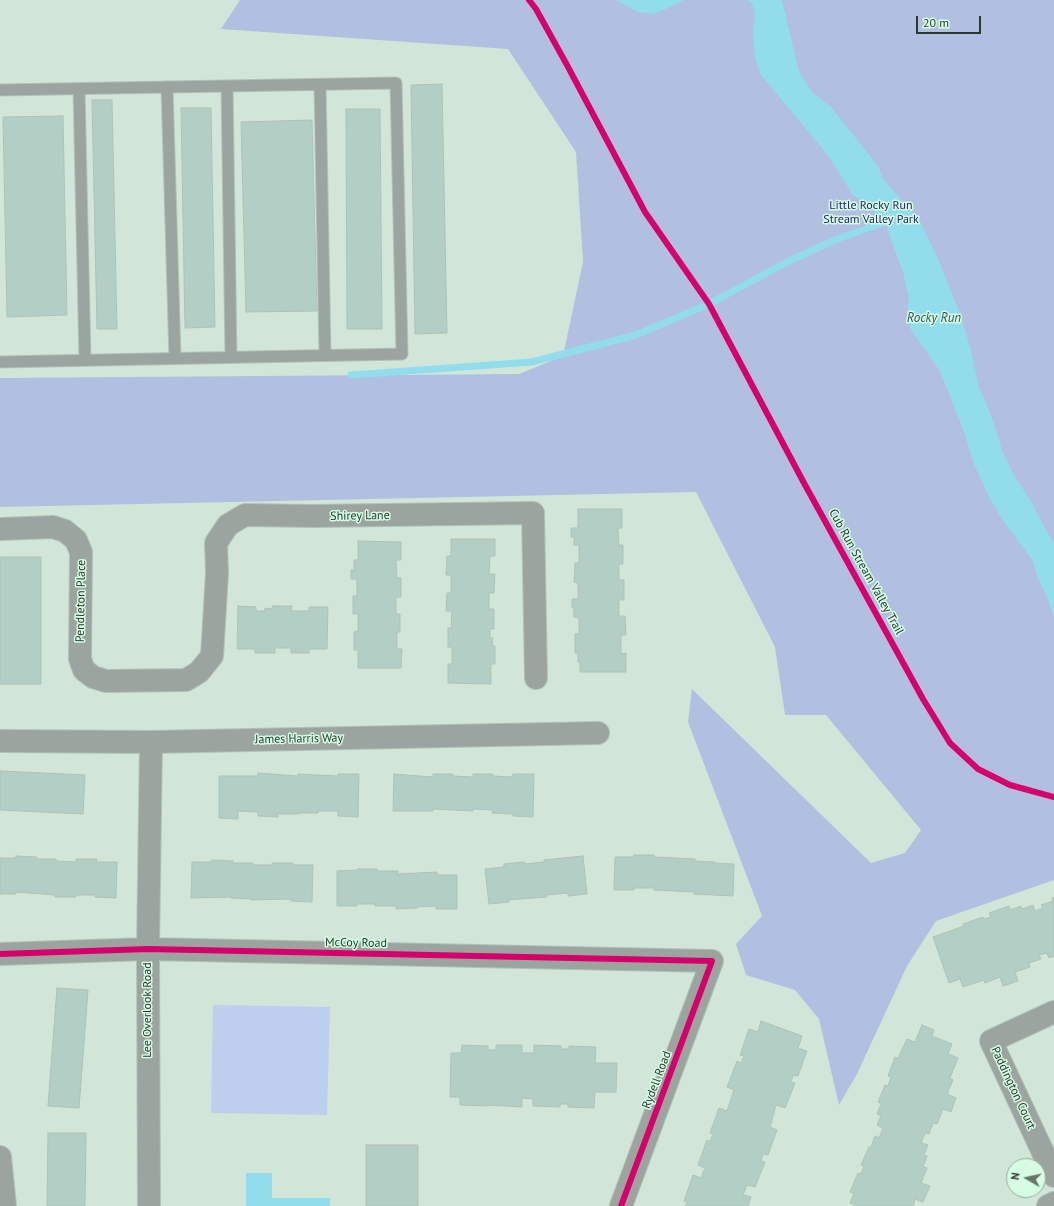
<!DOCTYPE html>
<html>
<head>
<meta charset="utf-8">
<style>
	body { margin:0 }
	#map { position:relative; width:1054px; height:1206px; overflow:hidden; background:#d1e6d9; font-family:"PT Sans",sans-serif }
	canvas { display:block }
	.north { position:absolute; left:1006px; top:1158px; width:40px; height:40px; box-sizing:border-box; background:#d5fde3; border:1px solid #90af9b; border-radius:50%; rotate:279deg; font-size:11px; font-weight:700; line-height:16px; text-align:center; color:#29392f }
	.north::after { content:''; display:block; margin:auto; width:14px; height:18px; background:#64766a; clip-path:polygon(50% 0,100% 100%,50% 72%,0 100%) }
	.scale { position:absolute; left:916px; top:16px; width:65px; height:18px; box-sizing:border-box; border:2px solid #29392f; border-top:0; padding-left:5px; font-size:12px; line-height:14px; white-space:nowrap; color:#29392f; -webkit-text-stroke:3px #d5fde3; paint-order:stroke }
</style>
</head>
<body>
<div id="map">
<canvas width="1054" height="1206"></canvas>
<div class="north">N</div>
<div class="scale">20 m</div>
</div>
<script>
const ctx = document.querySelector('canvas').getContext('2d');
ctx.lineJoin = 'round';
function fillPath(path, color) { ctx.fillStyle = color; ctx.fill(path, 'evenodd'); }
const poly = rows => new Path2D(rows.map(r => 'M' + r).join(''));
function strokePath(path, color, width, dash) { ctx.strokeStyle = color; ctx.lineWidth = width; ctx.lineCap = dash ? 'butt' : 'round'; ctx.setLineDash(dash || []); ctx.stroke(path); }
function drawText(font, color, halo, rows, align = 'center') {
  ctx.font = font + ' "PT Sans",sans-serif'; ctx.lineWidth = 3; ctx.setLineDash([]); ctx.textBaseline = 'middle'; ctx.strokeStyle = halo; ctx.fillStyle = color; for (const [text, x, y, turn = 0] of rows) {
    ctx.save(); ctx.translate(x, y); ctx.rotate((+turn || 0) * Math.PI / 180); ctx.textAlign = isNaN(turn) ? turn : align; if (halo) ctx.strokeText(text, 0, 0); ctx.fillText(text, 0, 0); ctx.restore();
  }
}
fillPath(poly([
	[213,1005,330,1007,327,1115,211,1113]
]), '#beceee');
fillPath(poly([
	[240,0,1054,0,1054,880,936,921,907,966,857,1074,839,1105,819,1019,795,990,746,975,736,944,762,916,688,722,692,689,871,863,905,853,921,830,826,715,785,715,775,647,696,492,0,507,0,378,519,374,563,356,583,262,576,152,508,49,221,29]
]), '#b1c0e0');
fillPath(poly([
	[616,0,684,0,668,8,653,14,638,12],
	[748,0,782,0,799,72,812,92,831,107,878,166,883,179,919,219,939,261,959,311,971,350,978,385,991,415,1003,453,1015,477,1032,503,1046,530,1054,543,1054,618,1045,592,1037,576,1033,561,1004,522,990,499,974,464,963,429,940,371,911,330,907,312,909,298,903,272,887,228,896,218,876,214,865,203,853,195,827,154,761,75,755,58,753,34,755,13,752,4],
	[246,1173,272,1173,272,1198,330,1198,330,1206,246,1206]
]), '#91ddec');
strokePath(poly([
	[351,375,532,362,636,335,709,304,787,262,837,239,897,218]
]), '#91ddec', 7);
const building = poly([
	[442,84,447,333,415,334,411,85,442,84],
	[92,100,112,100,117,329,97,329,92,100],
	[181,108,211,108,215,327,185,328,181,108],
	[346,109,380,109,382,329,347,329,346,109],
	[63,116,67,315,7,317,3,117,63,116],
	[312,120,317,311,246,312,241,122,312,120],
	[578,509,622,509,622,528,618,528,619,545,623,545,623,564,619,564,619,580,624,580,624,600,619,600,619,616,625,616,626,635,621,635,621,654,626,653,626,672,580,672,580,662,578,662,578,653,575,653,575,634,579,634,579,618,574,617,574,608,572,608,572,599,578,599,578,583,574,582,575,563,579,563,579,545,574,545,574,537,571,537,571,528,578,528,578,509],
	[451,539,495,539,495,556,490,556,489,574,495,574,494,593,489,593,489,609,494,609,494,629,490,629,490,638,493,638,492,646,495,646,495,664,491,664,491,684,448,683,448,664,452,664,452,647,448,647,448,628,451,628,452,611,446,611,447,593,451,593,451,575,446,575,447,556,451,556,451,539],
	[358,541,401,542,401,560,396,560,397,578,401,578,401,597,396,597,396,614,400,614,400,632,397,632,397,649,402,649,401,668,358,668,358,650,354,650,354,632,358,631,358,614,353,614,353,596,357,596,357,579,351,579,351,570,354,570,354,560,358,560,358,541],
	[0,557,41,557,41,684,0,684,0,557],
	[238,606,256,607,256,611,265,611,265,608,273,609,272,606,292,606,291,611,309,611,309,607,328,607,327,649,309,649,309,653,291,653,291,648,275,648,275,653,255,653,255,649,237,649,238,606],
	[0,771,85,775,83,814,0,810,0,771],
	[258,773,298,776,298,774,338,776,338,774,359,774,358,817,338,816,338,811,318,811,318,813,299,813,299,814,278,814,278,817,258,816,258,812,238,811,238,819,219,818,219,776,258,776,258,773],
	[394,774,433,777,433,774,453,774,453,776,473,777,473,774,493,774,493,776,512,777,513,774,534,774,533,817,513,816,513,814,492,813,493,810,473,809,473,811,433,809,433,811,393,811,394,774],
	[634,855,654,855,654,857,695,859,695,861,715,862,714,863,734,864,733,896,694,894,694,892,654,890,654,888,634,888,634,890,614,890,615,857,634,857,634,855],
	[16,856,36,857,37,859,56,859,56,861,76,862,76,859,97,859,96,862,117,862,116,898,95,897,95,895,76,895,76,897,55,897,55,895,16,892,16,894,0,894,0,858,16,858,16,856],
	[583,856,587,894,568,896,568,893,547,895,547,897,508,900,509,902,489,904,485,869,504,867,504,864,524,862,525,864,544,862,544,860,583,856],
	[212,860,233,861,232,863,253,863,253,865,272,865,272,863,293,863,293,865,313,865,312,902,291,901,291,899,251,900,251,899,231,898,231,897,191,898,192,862,212,862,212,860],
	[358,869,377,869,377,871,398,871,398,874,437,872,437,875,457,875,457,909,436,909,436,906,417,907,417,908,396,909,396,906,375,906,376,904,357,904,357,906,337,906,337,871,357,870,358,869],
	[1054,897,1054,956,1049,958,1047,953,1039,955,1041,959,1029,963,1030,967,1015,972,1018,981,1003,986,1000,977,985,983,984,980,963,987,960,979,949,983,933,937,964,926,963,924,983,917,984,919,991,917,989,913,1009,906,1010,910,1021,906,1022,909,1033,905,1035,911,1043,908,1041,905,1053,901,1052,898,1054,897],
	[57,988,88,990,79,1108,48,1106,57,988],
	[761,1021,802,1036,798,1048,807,1051,798,1076,793,1075,791,1082,795,1083,785,1108,776,1105,770,1127,777,1130,768,1155,763,1154,761,1161,765,1162,755,1187,747,1185,743,1195,751,1197,748,1206,685,1206,687,1202,684,1201,693,1175,701,1178,705,1168,698,1165,707,1140,710,1142,713,1134,710,1133,719,1108,727,1111,734,1090,727,1087,737,1061,741,1063,744,1056,740,1055,749,1029,758,1032,761,1021],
	[922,1025,934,1030,932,1036,952,1044,948,1054,958,1058,950,1078,953,1080,947,1094,956,1098,951,1112,943,1109,937,1124,933,1123,929,1134,925,1133,921,1143,928,1145,924,1155,927,1156,923,1167,927,1168,921,1183,930,1186,923,1202,915,1199,913,1206,853,1206,854,1204,850,1203,854,1193,850,1192,858,1173,861,1174,864,1166,861,1165,869,1147,871,1147,875,1136,879,1138,883,1128,877,1125,881,1116,877,1114,881,1104,878,1102,885,1085,888,1086,891,1077,888,1076,895,1057,898,1058,907,1039,915,1042,922,1025],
	[462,1045,488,1046,488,1050,496,1050,496,1045,522,1045,522,1053,534,1053,534,1045,561,1046,561,1049,569,1049,569,1046,596,1047,595,1063,617,1063,616,1092,595,1092,594,1108,568,1107,568,1104,560,1104,560,1107,533,1106,533,1099,522,1098,522,1107,487,1105,487,1106,460,1105,460,1097,450,1097,451,1053,461,1053,462,1045],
	[48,1133,86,1133,85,1206,47,1206,48,1133],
	[366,1145,418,1145,418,1206,366,1206,366,1145]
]);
fillPath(building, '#b3cfc5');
strokePath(building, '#afc1b9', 1);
const lane = poly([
	[320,85,325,355],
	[227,86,231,357],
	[167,87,175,358],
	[79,89,85,360],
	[0,90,396,83,402,354,0,362]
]);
const street = poly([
	[0,529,53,527,65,531,76,540,81,552,80,659,84,670,93,677,106,681,186,680,199,672,212,656,217,573,216,543,228,525,245,515,312,516,533,513,536,678],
	[0,741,151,742,598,733],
	[0,954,148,949,712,961,621,1206],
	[1054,1012,991,1041,1054,1176],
	[0,1157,5,1206],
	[149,1206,148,949,151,742],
	[1048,1206,1054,1203]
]);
strokePath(lane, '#b1c2b8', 13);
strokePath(street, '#b1c2b8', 24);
strokePath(poly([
	[709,304,804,483,923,699,950,743,978,769,1010,785,1054,797]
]), '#a0aaa3', 2.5, [1, 3]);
strokePath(lane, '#9ba49e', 11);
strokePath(street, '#9ba49e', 22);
strokePath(poly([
	[529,0,536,9,567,65,645,212,709,304,804,483,923,699,950,743,978,769,1010,785,1054,797],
	[0,954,148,949,712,961,621,1206]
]), '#d6006c', 6);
drawText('12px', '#252270', '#d5fde3', [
	["Little Rocky Run",871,206],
	["Stream Valley Park",871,220]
]);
drawText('12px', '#29392f', '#d5fde3', [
	["Shirey Lane",360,516,-1],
	["Cub Run Stream Valley Trail",866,572,61],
	["Pendleton Place",81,601,-89],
	["James Harris Way",299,739,-1],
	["McCoy Road",356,943,1],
	["Lee Overlook Road",148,1010,-90],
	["Rydell Road",657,1080,-69],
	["Paddington Court",1013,1088,65]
]);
drawText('italic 13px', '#2b5662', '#d5fde3', [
	["Rocky Run",934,318]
]);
</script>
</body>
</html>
